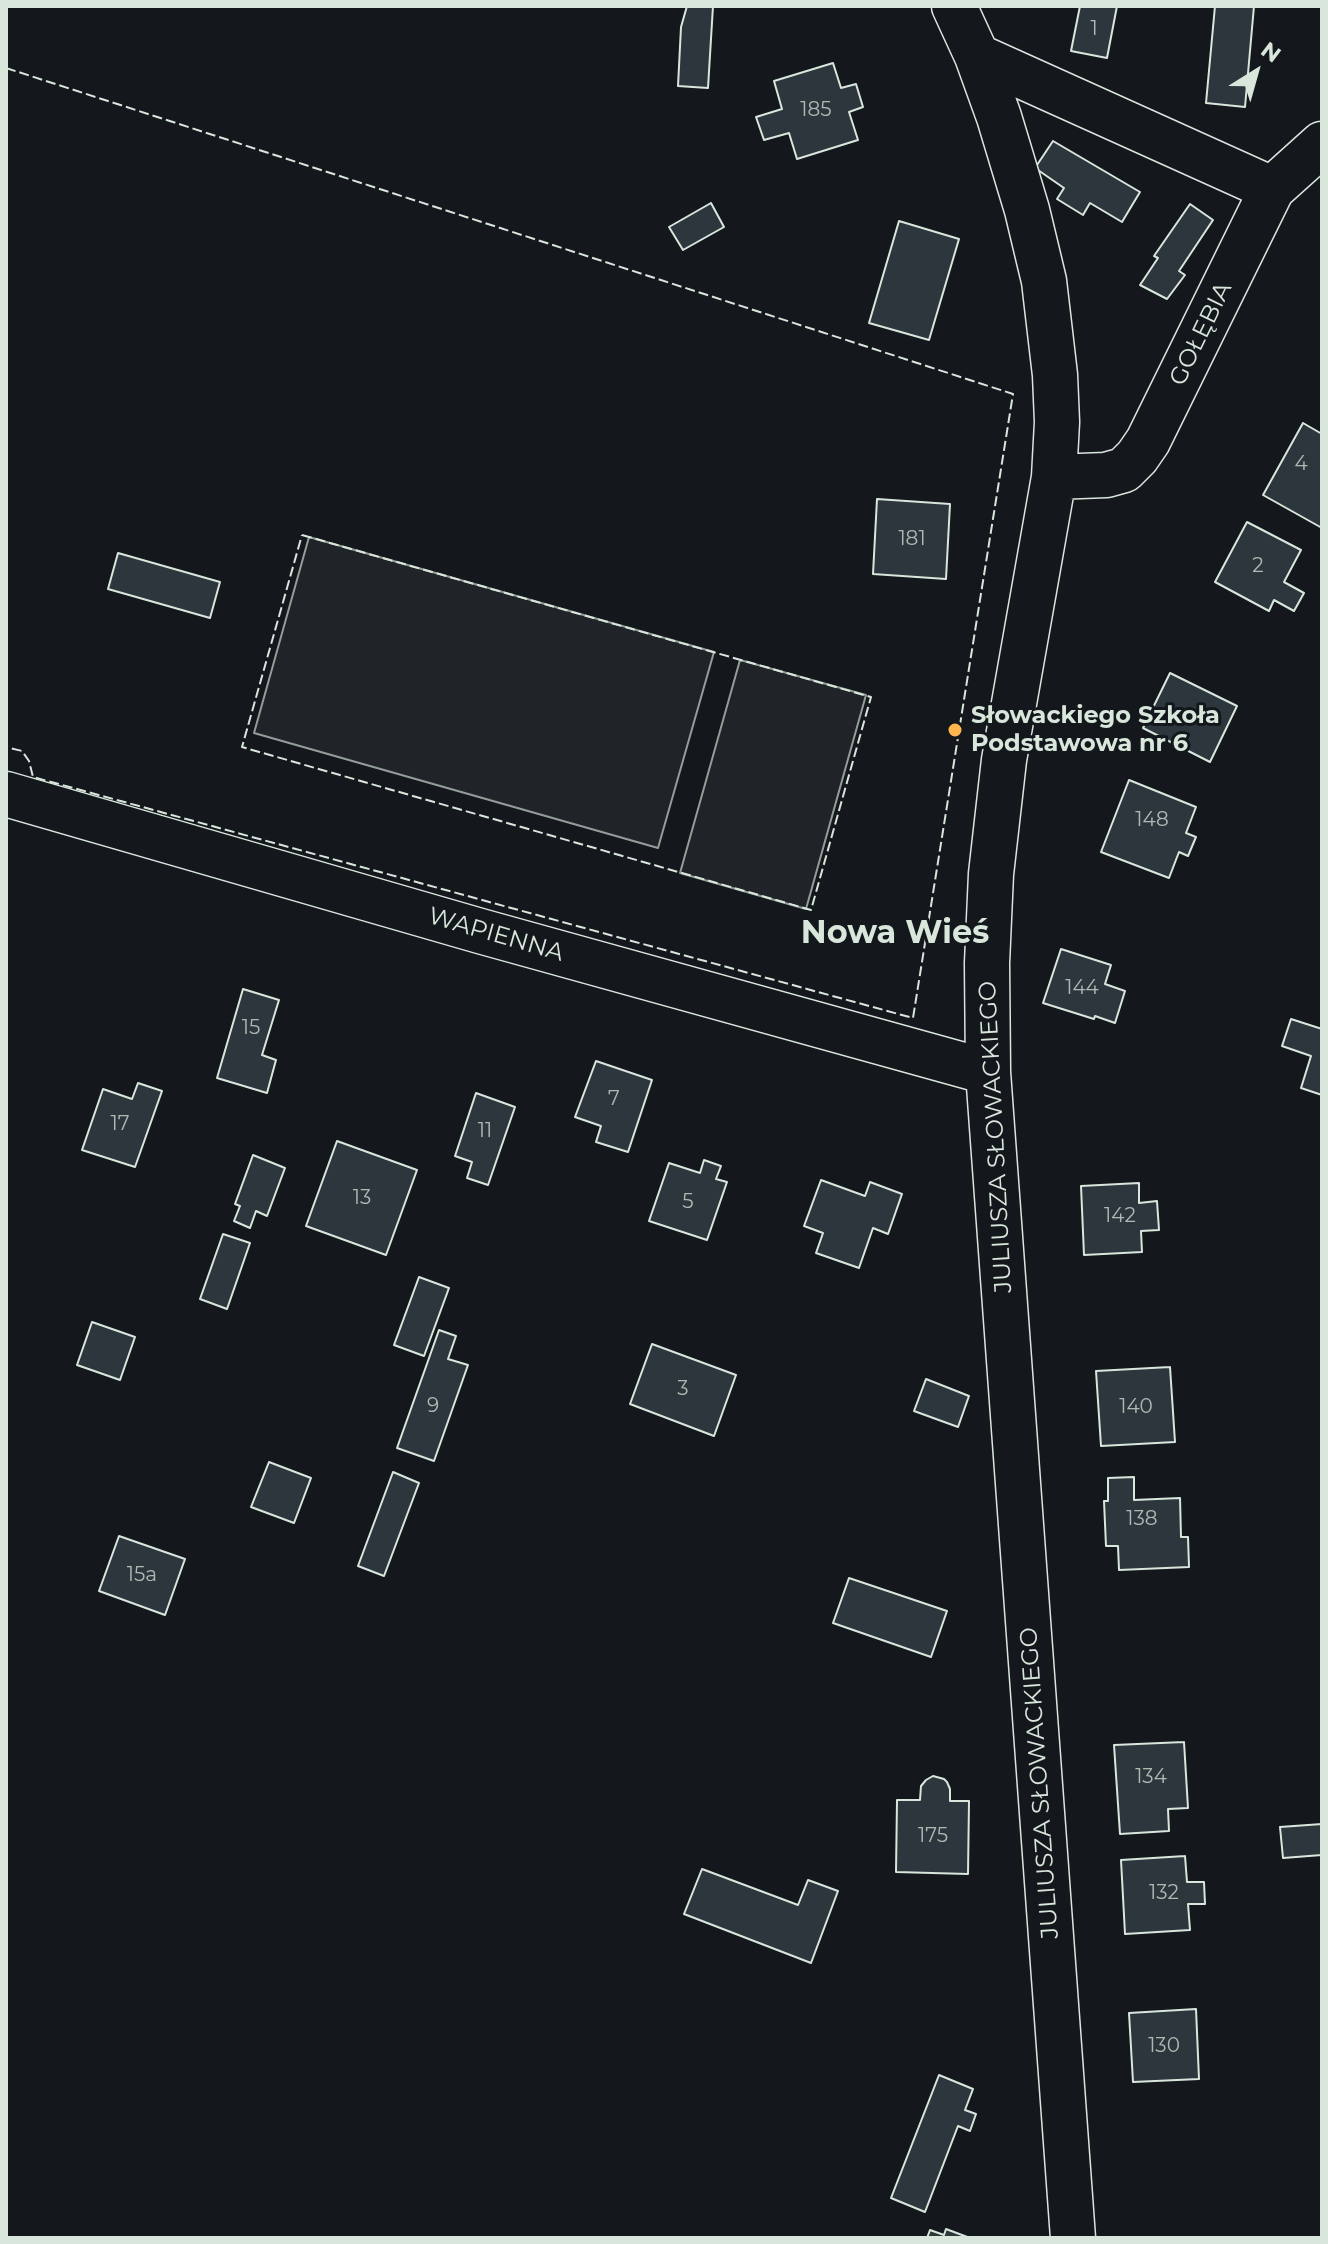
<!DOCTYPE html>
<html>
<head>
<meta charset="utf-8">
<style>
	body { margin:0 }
	#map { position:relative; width:1328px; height:2244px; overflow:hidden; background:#14181c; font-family:Montserrat,sans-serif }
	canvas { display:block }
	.frame { position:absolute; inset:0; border:8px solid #d8e6dc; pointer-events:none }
	.north { position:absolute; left:1216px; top:32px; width:80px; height:80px; -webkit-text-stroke:6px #14181c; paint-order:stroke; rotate:37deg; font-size:22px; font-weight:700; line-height:32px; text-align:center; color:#d8e6dc }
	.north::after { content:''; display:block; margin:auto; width:28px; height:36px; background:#d8e6dc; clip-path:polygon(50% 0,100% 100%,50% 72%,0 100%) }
</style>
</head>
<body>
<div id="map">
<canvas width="1328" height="2244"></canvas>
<div class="frame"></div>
<div class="north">N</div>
</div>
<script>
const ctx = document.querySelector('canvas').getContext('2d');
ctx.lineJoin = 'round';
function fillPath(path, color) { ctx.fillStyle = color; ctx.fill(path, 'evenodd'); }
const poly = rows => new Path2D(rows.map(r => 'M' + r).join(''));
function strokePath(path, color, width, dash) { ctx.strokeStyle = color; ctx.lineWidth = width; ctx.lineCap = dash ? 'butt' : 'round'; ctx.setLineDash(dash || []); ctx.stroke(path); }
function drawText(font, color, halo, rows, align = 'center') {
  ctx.font = font + ' Montserrat,sans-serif'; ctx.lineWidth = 6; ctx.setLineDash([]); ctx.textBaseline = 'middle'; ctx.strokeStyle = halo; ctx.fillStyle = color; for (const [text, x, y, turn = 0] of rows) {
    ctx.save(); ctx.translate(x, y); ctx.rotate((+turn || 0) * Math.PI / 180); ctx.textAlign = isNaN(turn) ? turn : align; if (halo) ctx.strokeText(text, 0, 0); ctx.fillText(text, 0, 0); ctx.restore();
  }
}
const green = poly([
	[309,537,714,652,658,848,254,733,309,537],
	[740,660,866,695,806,909,680,873,740,660]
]);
fillPath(green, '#202428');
strokePath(green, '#939e99', 2);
const building = poly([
	[687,6,713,6,708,88,678,86,681,27,687,6],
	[1080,6,1117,6,1107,58,1071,51,1080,6],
	[1215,6,1254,6,1245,107,1206,103,1215,6],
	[833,63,841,88,856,84,863,107,849,112,858,140,797,159,789,133,764,140,756,117,782,109,774,81,833,63],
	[1053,141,1140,192,1122,222,1090,203,1083,215,1057,199,1064,188,1035,168,1053,141],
	[711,203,724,227,683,250,669,227,711,203],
	[1190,204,1213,220,1179,271,1185,275,1167,299,1140,285,1158,258,1154,256,1190,204],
	[899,221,959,239,929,340,869,323,899,221],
	[1303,423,1322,434,1322,528,1263,495,1303,423],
	[877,499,950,504,946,579,873,574,877,499],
	[1247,522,1301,550,1284,582,1304,593,1294,611,1274,600,1269,611,1215,582,1247,522],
	[118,553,220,582,210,618,108,589,118,553],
	[1170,673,1237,706,1210,762,1143,728,1170,673],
	[1129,780,1196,807,1186,833,1196,837,1188,856,1179,852,1169,878,1101,852,1129,780],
	[1061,949,1111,965,1105,984,1125,991,1115,1023,1095,1016,1094,1019,1043,1003,1061,949],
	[243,989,279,1000,262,1055,276,1060,267,1093,217,1078,243,989],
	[1291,1019,1322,1029,1322,1095,1301,1088,1311,1056,1282,1046,1291,1019],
	[596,1061,652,1080,628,1152,596,1142,601,1126,575,1117,596,1061],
	[138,1083,162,1091,135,1167,82,1150,103,1089,132,1099,138,1083],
	[476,1093,515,1107,488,1185,467,1178,472,1162,455,1156,476,1093],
	[337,1141,417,1170,386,1255,306,1226,337,1141],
	[253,1155,285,1168,267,1216,256,1211,250,1228,234,1221,240,1206,235,1204,253,1155],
	[704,1160,721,1166,716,1179,727,1182,707,1240,649,1221,669,1163,700,1173,704,1160],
	[821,1180,865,1196,870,1182,902,1194,888,1234,873,1228,859,1268,816,1253,823,1233,804,1226,821,1180],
	[1139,1183,1139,1203,1157,1201,1159,1230,1141,1231,1142,1252,1084,1255,1081,1186,1139,1183],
	[223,1234,250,1243,227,1309,200,1299,223,1234],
	[419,1277,449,1288,424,1356,394,1345,419,1277],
	[92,1322,135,1337,120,1380,77,1365,92,1322],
	[439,1330,456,1336,448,1359,468,1365,434,1461,397,1448,439,1330],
	[652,1344,736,1375,714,1436,630,1404,652,1344],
	[1170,1367,1175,1442,1101,1446,1096,1371,1170,1367],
	[926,1379,969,1396,958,1427,914,1411,926,1379],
	[269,1462,311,1478,294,1523,251,1507,269,1462],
	[393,1472,419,1483,384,1576,358,1566,393,1472],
	[1134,1477,1134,1500,1180,1498,1181,1537,1188,1537,1189,1567,1119,1570,1118,1546,1106,1546,1104,1501,1108,1501,1108,1478,1134,1477],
	[119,1536,185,1559,165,1615,99,1591,119,1536],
	[849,1578,947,1611,931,1657,833,1623,849,1578],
	[1184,1742,1188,1808,1168,1809,1169,1831,1120,1834,1114,1745,1184,1742],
	[933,1776,944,1779,947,1782,950,1789,950,1801,969,1801,968,1874,896,1872,897,1800,920,1800,921,1786,926,1780,933,1776],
	[1322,1824,1322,1855,1283,1858,1280,1827,1322,1824],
	[1185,1856,1187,1882,1204,1882,1205,1904,1188,1904,1190,1930,1125,1934,1121,1860,1185,1856],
	[702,1869,798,1905,808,1880,838,1891,811,1963,684,1914,702,1869],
	[1196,2009,1199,2079,1133,2082,1129,2013,1196,2009],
	[939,2075,973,2089,965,2110,976,2114,970,2131,958,2126,925,2212,891,2198,939,2075],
	[946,2229,970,2238,927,2238,930,2230,944,2235,946,2229]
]);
fillPath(building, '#2c363c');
strokePath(building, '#d8e6dc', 2);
const minor = poly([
	[954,6,977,56,999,117,1027,210,1044,281,1055,375,1057,422,1054,477,1004,760,991,874,987,963,988,1072,1073,2238],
	[977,56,1272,189],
	[1054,477,1106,475,1124,470,1137,457,1148,441,1272,189,1322,144],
	[6,794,480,931,988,1072]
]);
strokePath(minor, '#d8e6dc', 47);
strokePath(minor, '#14181c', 44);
strokePath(poly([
	[6,68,1013,394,913,1018,33,777,29,761,22,751,6,747],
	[302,535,871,697,811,910,242,747,302,535]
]), '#d8e6dc', 2, [10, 4]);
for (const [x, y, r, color] of [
	[955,730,8,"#ffb74d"]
]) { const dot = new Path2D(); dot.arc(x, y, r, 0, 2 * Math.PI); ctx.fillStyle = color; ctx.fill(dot); strokePath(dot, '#14181c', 3); }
drawText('20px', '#adbab4', null, [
	["1",1094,29],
	["185",816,110],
	["4",1301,464],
	["181",912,539],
	["2",1258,566],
	["148",1152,820],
	["144",1082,988],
	["15",251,1028],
	["7",614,1099],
	["17",120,1124],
	["11",485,1131],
	["13",362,1198],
	["5",688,1202],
	["142",1120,1216],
	["3",683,1389],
	["9",433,1406],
	["140",1136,1407],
	["138",1142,1519],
	["15a",142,1575],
	["134",1151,1777],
	["175",933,1836],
	["132",1164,1893],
	["130",1164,2046]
]);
drawText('24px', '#d8e6dc', '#14181c', [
	["GOŁĘBIA",1201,334,-64],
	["WAPIENNA",496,935,16],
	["JULIUSZA SŁOWACKIEGO",996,1137,-93],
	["JULIUSZA SŁOWACKIEGO",1040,1783,-94]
]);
drawText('bold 24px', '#d8e6dc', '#14181c', [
	["Słowackiego Szkoła",971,716],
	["Podstawowa nr 6",971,744]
], 'left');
drawText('bold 32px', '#d8e6dc', '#14181c', [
	["Nowa Wieś",895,934]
]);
</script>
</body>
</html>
